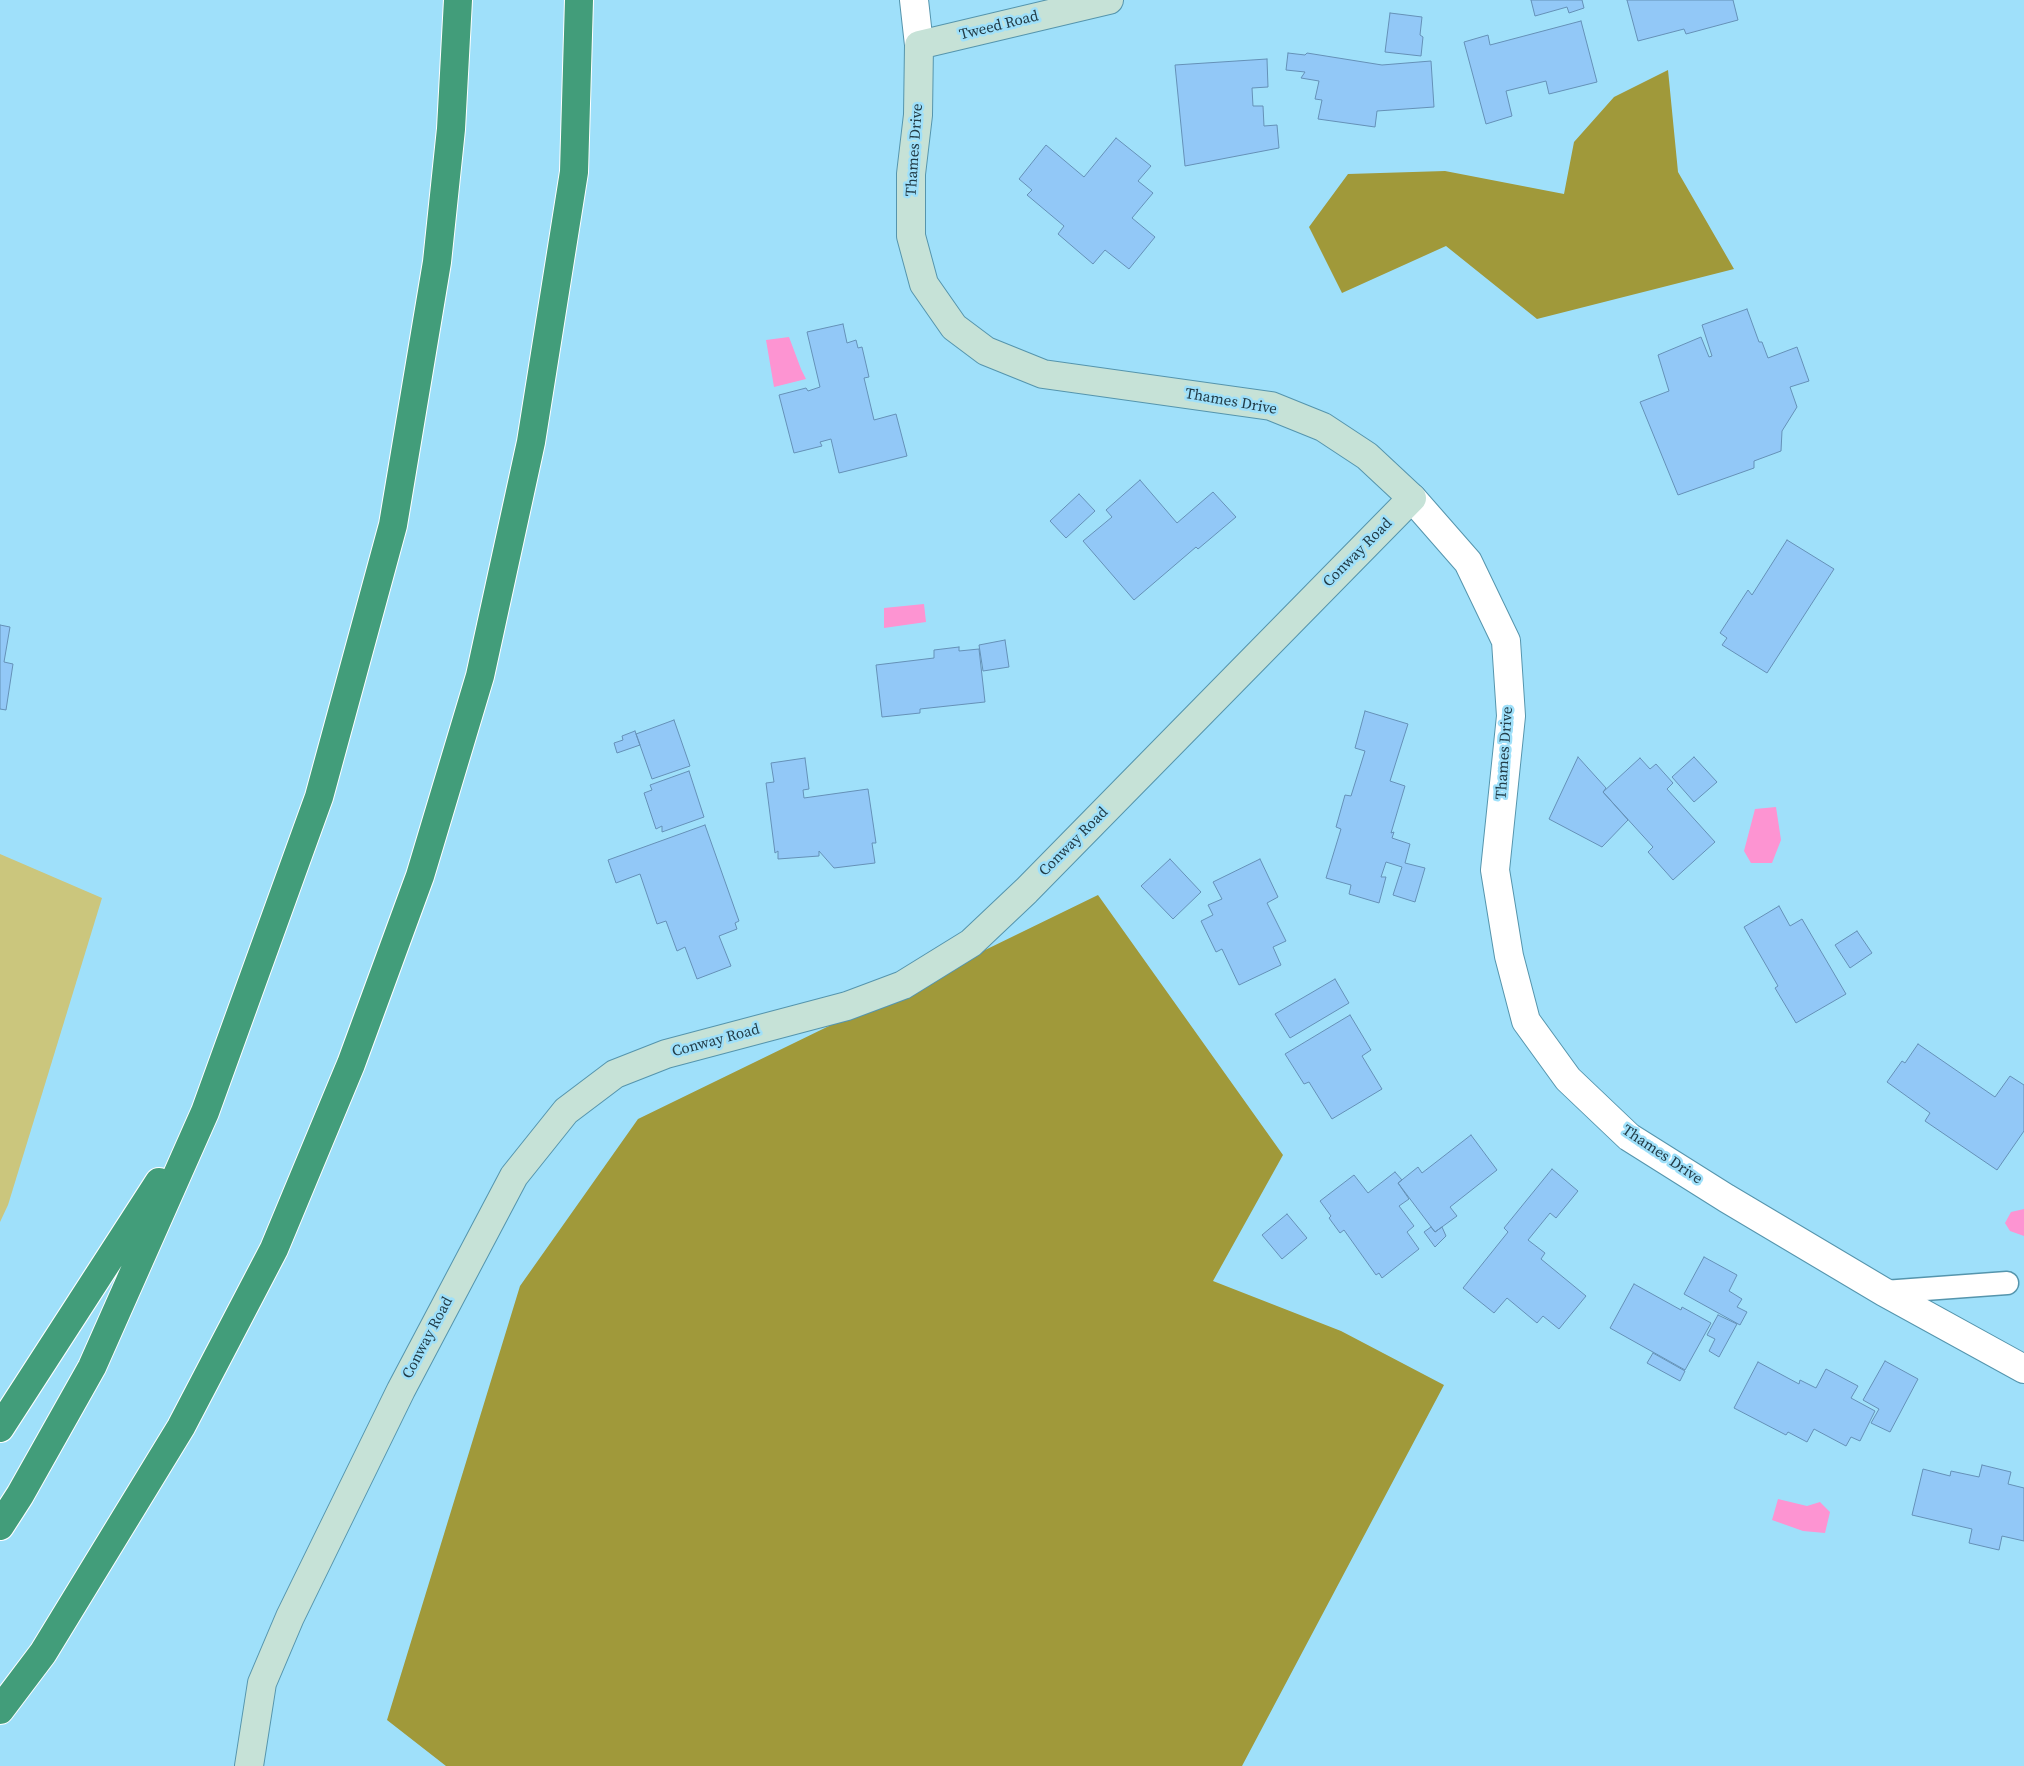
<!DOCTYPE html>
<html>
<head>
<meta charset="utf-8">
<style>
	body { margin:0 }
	canvas { display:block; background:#9fe0fa }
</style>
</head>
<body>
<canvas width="2024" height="1766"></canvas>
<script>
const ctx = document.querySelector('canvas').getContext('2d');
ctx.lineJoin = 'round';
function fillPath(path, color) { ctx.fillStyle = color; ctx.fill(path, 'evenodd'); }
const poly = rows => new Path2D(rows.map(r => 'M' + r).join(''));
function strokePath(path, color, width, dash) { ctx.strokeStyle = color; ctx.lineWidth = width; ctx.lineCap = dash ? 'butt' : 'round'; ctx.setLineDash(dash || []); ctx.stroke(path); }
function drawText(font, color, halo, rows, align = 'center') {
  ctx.font = font + ' "Source Serif 4",serif'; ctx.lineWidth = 5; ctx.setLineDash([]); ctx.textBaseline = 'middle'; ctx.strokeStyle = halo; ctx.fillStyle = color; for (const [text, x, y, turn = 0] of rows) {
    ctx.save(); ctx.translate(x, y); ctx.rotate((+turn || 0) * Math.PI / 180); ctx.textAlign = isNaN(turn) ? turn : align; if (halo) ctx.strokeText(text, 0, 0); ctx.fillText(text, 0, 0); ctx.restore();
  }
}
fillPath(poly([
	[0,854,102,898,8,1205,0,1222]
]), '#cbc67d');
fillPath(poly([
	[1668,70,1678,172,1734,269,1537,319,1446,246,1342,293,1309,227,1348,174,1445,171,1564,194,1574,142,1614,97],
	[1098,895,1283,1155,1213,1281,1341,1331,1444,1385,1242,1766,446,1766,387,1720,520,1286,638,1119]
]), '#a0993a');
fillPath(poly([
	[789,337,801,369,806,379,774,387,766,340],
	[924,604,926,622,884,628,884,608],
	[1776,807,1781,840,1772,863,1751,863,1744,851,1755,809],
	[2024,1209,2024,1236,2010,1231,2005,1223,2011,1212],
	[1778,1499,1807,1506,1820,1502,1830,1512,1825,1533,1803,1531,1772,1520]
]), '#fd94d2');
const building = poly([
	[1531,0,1582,0,1584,8,1569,13,1567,7,1535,16,1531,0],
	[1627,0,1733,0,1738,20,1686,34,1684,29,1638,41,1627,0],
	[1390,13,1422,17,1420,35,1423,37,1421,56,1385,52,1390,13],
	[1581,21,1597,82,1549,94,1546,81,1506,91,1512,116,1486,124,1464,42,1488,35,1490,45,1581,21],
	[1288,53,1305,55,1307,53,1382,65,1431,61,1434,107,1377,111,1375,127,1318,119,1322,100,1315,99,1319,81,1301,78,1305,72,1286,70,1288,53],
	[1267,59,1268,87,1252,88,1253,106,1263,106,1264,126,1277,125,1279,148,1185,166,1175,65,1267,59],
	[1116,138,1151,166,1138,181,1153,193,1132,218,1155,237,1129,269,1105,250,1093,264,1058,234,1064,226,1027,195,1032,190,1019,179,1046,145,1084,177,1116,138],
	[1747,309,1759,342,1762,342,1768,358,1797,347,1809,381,1790,387,1797,407,1782,431,1781,451,1754,461,1754,468,1678,495,1640,402,1669,391,1658,355,1701,337,1709,357,1712,356,1702,325,1747,309],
	[843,324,847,343,856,340,858,348,862,347,869,377,864,378,874,420,896,414,907,456,839,473,831,439,820,442,822,446,794,453,779,395,806,388,808,391,820,387,807,332,843,324],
	[1140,480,1177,523,1213,492,1236,517,1198,549,1196,547,1134,600,1083,541,1112,517,1106,510,1140,480],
	[1079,494,1095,511,1066,538,1050,521,1079,494],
	[1787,540,1834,569,1767,673,1722,645,1727,638,1720,633,1748,590,1752,595,1787,540],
	[0,625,10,627,4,662,13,664,6,710,0,709,0,625],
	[1005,640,1009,667,983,671,979,645,1005,640],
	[959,647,959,651,979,649,985,702,920,709,920,713,882,717,876,665,934,658,934,650,959,647],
	[1365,711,1408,724,1390,781,1405,786,1391,833,1394,832,1392,838,1410,844,1405,863,1425,868,1415,902,1393,895,1402,867,1386,862,1381,877,1386,877,1379,903,1349,894,1351,885,1326,878,1341,829,1336,827,1345,795,1351,796,1365,751,1355,748,1365,711],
	[674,720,690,766,652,779,636,734,674,720],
	[635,731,640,745,617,753,614,743,623,740,622,736,635,731],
	[1578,757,1606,788,1603,792,1628,820,1602,847,1549,819,1578,757],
	[1694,757,1717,782,1694,802,1672,777,1694,757],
	[805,758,809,789,803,790,804,798,868,789,876,843,872,843,875,863,834,868,819,851,819,856,778,859,778,851,775,853,766,783,774,782,771,763,805,758],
	[1640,758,1650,769,1656,764,1673,783,1667,789,1715,842,1673,880,1648,852,1653,847,1603,792,1640,758],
	[689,771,704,817,662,832,662,826,656,829,644,793,652,790,650,785,689,771],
	[705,825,739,921,735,923,737,929,719,936,731,966,697,979,685,947,677,951,666,921,657,924,640,874,616,883,608,860,705,825],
	[1170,859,1201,892,1173,919,1141,886,1170,859],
	[1260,859,1278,897,1267,903,1286,941,1273,947,1281,965,1239,985,1222,949,1216,952,1201,921,1213,915,1208,905,1222,899,1213,882,1260,859],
	[1779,906,1790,926,1802,919,1846,994,1796,1023,1775,988,1778,986,1744,927,1779,906],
	[1857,931,1872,953,1850,968,1835,945,1857,931],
	[1335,979,1349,1003,1290,1038,1275,1014,1335,979],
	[1350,1015,1371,1050,1362,1056,1382,1089,1332,1119,1309,1082,1304,1084,1285,1054,1350,1015],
	[1918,1044,1995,1097,2010,1076,2024,1085,2024,1131,1997,1170,1925,1121,1930,1113,1887,1082,1902,1061,1905,1063,1918,1044],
	[1471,1135,1497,1170,1450,1207,1457,1216,1435,1232,1398,1183,1418,1167,1422,1173,1471,1135],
	[1552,1169,1578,1191,1556,1218,1550,1213,1528,1240,1545,1253,1541,1259,1586,1296,1559,1329,1543,1316,1537,1323,1507,1298,1494,1313,1463,1288,1508,1232,1504,1228,1552,1169],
	[1395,1172,1402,1180,1398,1183,1409,1199,1399,1206,1414,1226,1407,1232,1419,1249,1382,1278,1379,1273,1376,1275,1344,1230,1340,1233,1329,1218,1331,1216,1320,1201,1354,1175,1368,1193,1395,1172],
	[1287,1214,1307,1238,1282,1259,1262,1235,1287,1214],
	[1431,1227,1435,1232,1442,1227,1446,1236,1435,1247,1424,1232,1431,1227],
	[1704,1257,1737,1275,1729,1291,1742,1299,1737,1307,1747,1312,1740,1325,1684,1294,1704,1257],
	[1634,1284,1681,1310,1682,1307,1711,1323,1685,1370,1610,1328,1634,1284],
	[1718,1315,1737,1324,1719,1357,1709,1351,1715,1339,1707,1335,1718,1315],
	[1653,1353,1685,1371,1680,1381,1647,1363,1653,1353],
	[1885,1361,1918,1379,1890,1432,1871,1423,1879,1409,1863,1400,1885,1361],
	[1758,1362,1799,1384,1800,1380,1816,1388,1826,1369,1858,1386,1851,1398,1875,1411,1860,1441,1851,1437,1846,1446,1814,1429,1807,1442,1788,1432,1786,1435,1734,1408,1758,1362],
	[1982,1465,2011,1472,2008,1484,2024,1488,2024,1541,2002,1536,1999,1550,1969,1543,1972,1529,1912,1515,1923,1469,1950,1476,1951,1471,1979,1477,1982,1465]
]);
fillPath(building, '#92c8f7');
strokePath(building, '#6591b7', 1);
const lane = poly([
	[1884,1292,2007,1283]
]);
const street = poly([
	[914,0,919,45],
	[1412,498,1468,562,1506,641,1511,716,1495,870,1509,956,1526,1021,1568,1079,1629,1137,1726,1198,1884,1292,2024,1369]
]);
const secondary = poly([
	[249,1766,262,1683,290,1617,401,1390,514,1176,566,1111,615,1074,666,1054,847,1006,903,985,971,943,1026,891,1412,498,1367,456,1323,427,1271,406,1043,374,986,351,954,327,924,284,911,236,911,174,918,115,919,45,1109,0]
]);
const highway = poly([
	[0,1428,159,1182],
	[0,1526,20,1495,92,1367,205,1112,319,797,393,525,437,262,451,129,458,0],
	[0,1710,43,1653,181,1427,274,1249,351,1064,420,876,480,676,531,442,574,172,579,0]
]);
strokePath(lane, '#5595ad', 25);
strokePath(street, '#5595ad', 30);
strokePath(secondary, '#5595ad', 30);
strokePath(highway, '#fff', 30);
strokePath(lane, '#fff', 22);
strokePath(street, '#fff', 28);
strokePath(secondary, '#c6e2d7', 28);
strokePath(highway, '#429d7a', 28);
drawText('15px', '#223c47', '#9fe0fa', [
	["Tweed Road",999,26,-14],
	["Thames Drive",915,150,-86],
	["Thames Drive",1231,402,10],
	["Conway Road",1358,553,-45],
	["Thames Drive",1505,753,-86],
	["Conway Road",1074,842,-45],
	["Conway Road",716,1041,-15],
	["Thames Drive",1662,1155,34],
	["Conway Road",428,1338,-62]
]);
</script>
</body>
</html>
